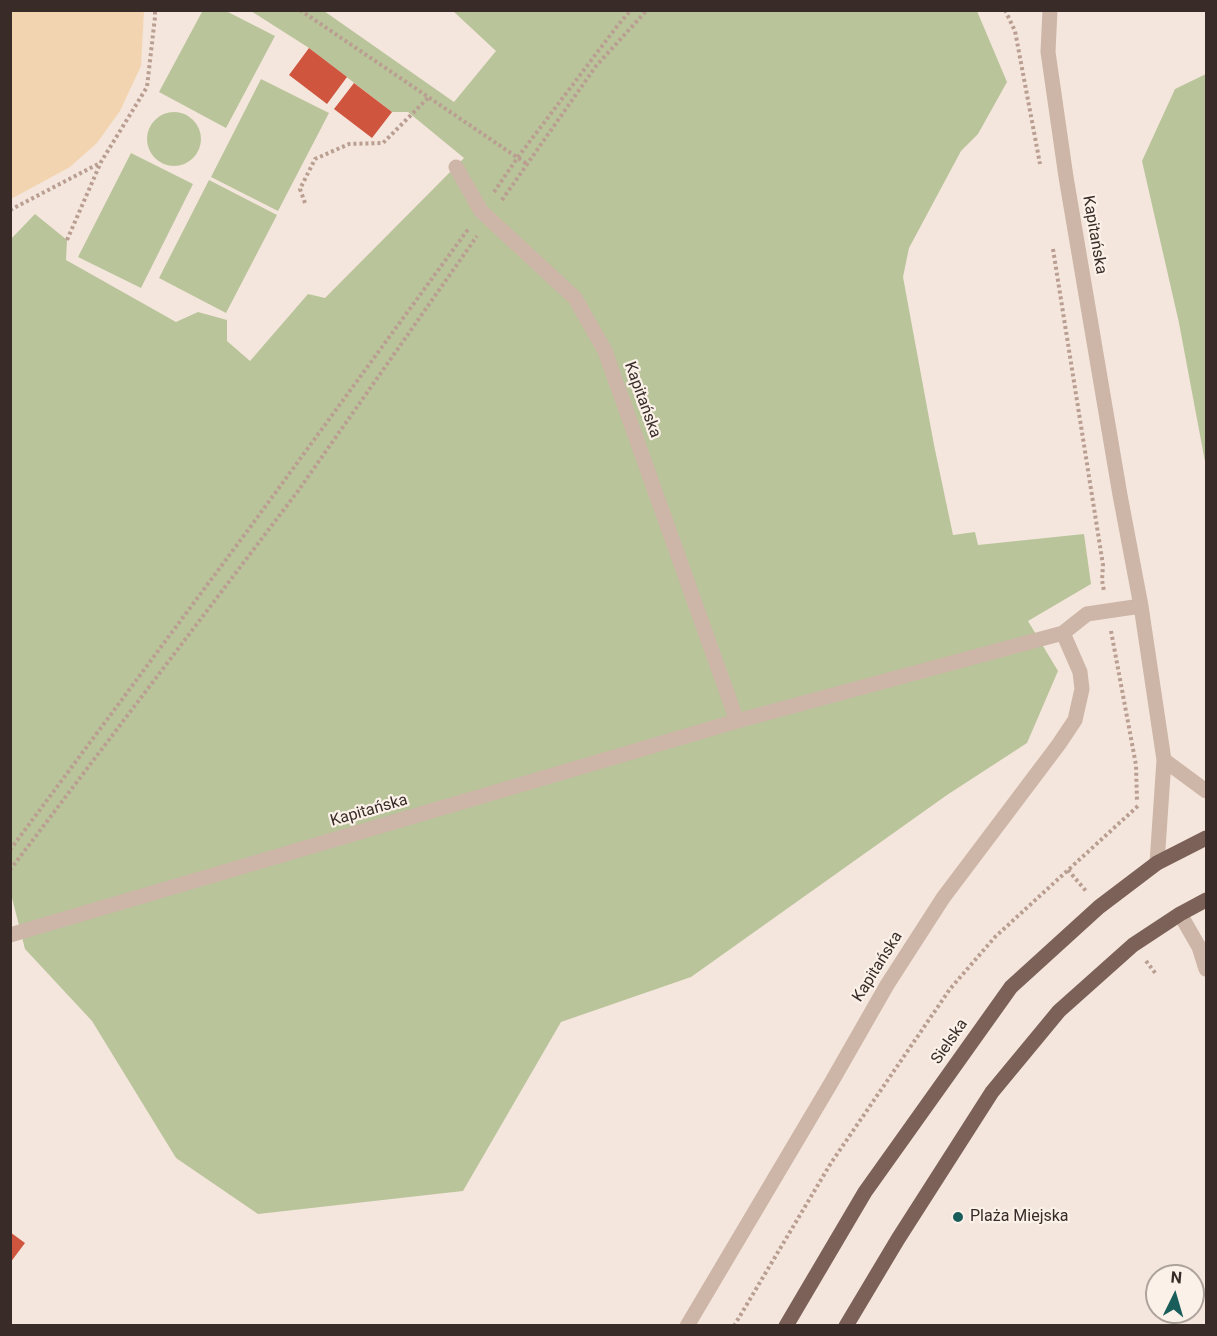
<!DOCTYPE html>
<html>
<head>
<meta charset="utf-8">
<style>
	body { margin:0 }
	#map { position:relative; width:1217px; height:1336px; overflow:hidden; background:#f4e6dc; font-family:Roboto,sans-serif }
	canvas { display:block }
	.frame { position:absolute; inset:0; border:12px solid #392c28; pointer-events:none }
	.north { position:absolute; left:1145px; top:1264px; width:60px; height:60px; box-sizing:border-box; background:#fbf1e9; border:2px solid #ada29c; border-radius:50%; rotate:5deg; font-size:16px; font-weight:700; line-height:24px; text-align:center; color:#392c28 }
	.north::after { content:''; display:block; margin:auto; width:21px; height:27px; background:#1a5e5c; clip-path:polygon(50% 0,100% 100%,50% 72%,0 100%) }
</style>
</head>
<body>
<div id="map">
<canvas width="1217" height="1336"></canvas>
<div class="frame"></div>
<div class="north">N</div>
</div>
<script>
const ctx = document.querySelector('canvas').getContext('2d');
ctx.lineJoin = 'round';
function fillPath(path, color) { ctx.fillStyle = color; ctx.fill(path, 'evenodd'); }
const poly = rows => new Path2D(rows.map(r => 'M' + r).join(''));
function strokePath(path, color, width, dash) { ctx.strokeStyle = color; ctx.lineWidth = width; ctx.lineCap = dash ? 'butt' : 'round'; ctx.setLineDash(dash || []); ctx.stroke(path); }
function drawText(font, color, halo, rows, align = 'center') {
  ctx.font = font + ' Roboto,sans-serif'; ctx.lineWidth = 4.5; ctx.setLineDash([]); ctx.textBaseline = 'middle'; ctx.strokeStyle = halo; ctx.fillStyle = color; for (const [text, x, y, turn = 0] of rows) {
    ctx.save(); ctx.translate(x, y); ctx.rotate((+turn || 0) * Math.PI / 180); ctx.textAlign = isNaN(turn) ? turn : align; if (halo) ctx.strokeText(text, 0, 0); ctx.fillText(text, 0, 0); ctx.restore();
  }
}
fillPath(poly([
	[203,10,226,11,275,36,226,128,159,92],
	[251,11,324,11,454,102,496,51,453,11,977,11,1007,82,978,134,961,151,909,248,903,277,934,445,953,535,975,532,978,545,1084,534,1091,584,1028,621,1058,671,1027,743,947,795,691,977,561,1022,463,1191,258,1214,176,1158,92,1021,25,949,11,894,10,240,35,214,67,240,66,260,176,322,198,312,227,320,227,341,250,361,308,294,325,298,464,158,408,112,392,112,309,48],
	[1206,74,1206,467,1179,323,1142,161,1175,89],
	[261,79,329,113,278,211,211,177],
	'147 139a27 27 0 1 1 54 0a27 27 0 1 1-54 0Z',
	[131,153,193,184,141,288,78,257],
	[209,180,277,215,226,313,159,278]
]), '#bac49b');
fillPath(poly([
	[11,10,144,11,141,66,120,111,97,143,70,167,11,199]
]), '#f2d5b0');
fillPath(poly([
	[309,48,347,77,327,104,289,75],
	[354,83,392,112,372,138,334,109],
	[10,1232,25,1243,10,1263]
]), '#cf553f');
strokePath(poly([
	[300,10,527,164],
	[1005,10,1015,31,1040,164],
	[494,192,518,157,618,25,631,10],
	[502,200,596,66,647,10],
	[305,203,300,189,315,159,349,144,383,143,429,97],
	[10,210,100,163],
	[67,240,101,162,147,87,155,17,155,10],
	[1053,249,1103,565,1102,580,1104,591],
	[1111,631,1136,765,1137,801],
	[10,850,251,526,469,228],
	[10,870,298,491,477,236],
	[1068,870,1086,891],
	[1146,961,1156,974],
	[734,1326,831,1163,950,989,995,937,1139,805]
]), '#b99e91', 4, [3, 3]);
strokePath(poly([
	[1050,10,1048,52,1066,177,1120,495,1141,606,1164,760,1157,863],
	[456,167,481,211,575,298,605,351,737,721],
	[1164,760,1206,791],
	[1180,914,1199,947,1206,969],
	[10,935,737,721,1063,633],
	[687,1326,831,1083,887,985,943,898,1059,744,1075,720,1082,689,1080,672,1063,633,1087,614,1141,606]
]), '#cdb5a7', 15);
strokePath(poly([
	[786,1326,865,1192,1011,987,1099,907,1157,863,1206,838],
	[846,1326,898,1239,992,1092,1059,1011,1133,945,1180,914,1206,900]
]), '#7c6158', 15);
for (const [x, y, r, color] of [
	[958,1217,6,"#1a5e5c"]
]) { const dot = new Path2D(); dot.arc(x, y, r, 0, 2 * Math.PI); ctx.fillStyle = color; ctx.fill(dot); strokePath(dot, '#fbf1e9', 2); }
drawText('16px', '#392c28', '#fbf1e9', [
	["Kapitańska",1094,235,80],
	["Kapitańska",642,400,70],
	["Kapitańska",369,811,-16],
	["Kapitańska",878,967,-58],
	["Sielska",950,1042,-55]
]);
drawText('16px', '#392c28', '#fbf1e9', [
	["Plaża Miejska",970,1217]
], 'left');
</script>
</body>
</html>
